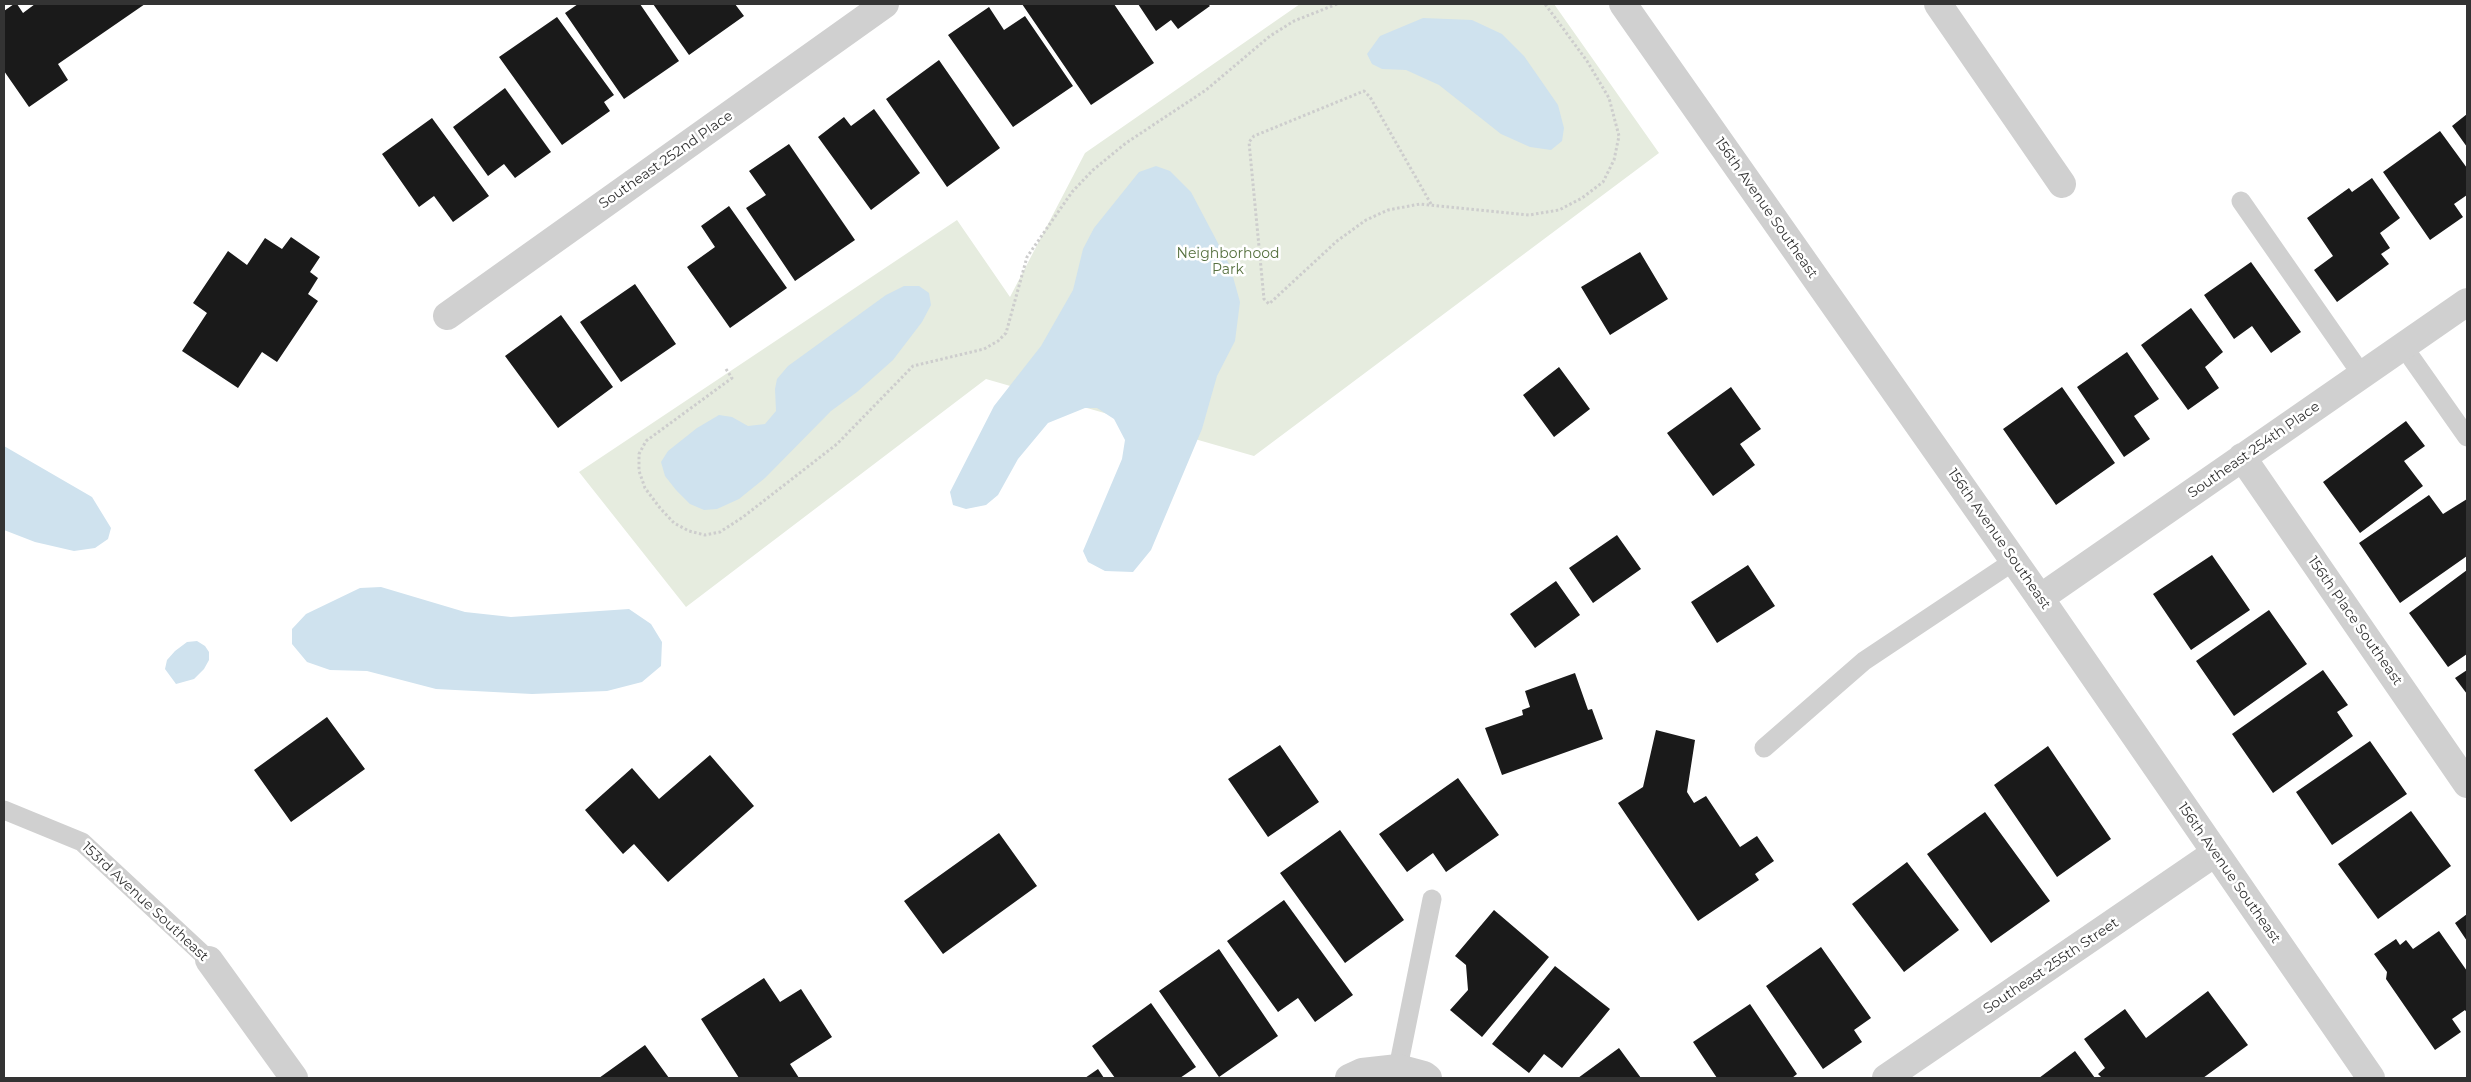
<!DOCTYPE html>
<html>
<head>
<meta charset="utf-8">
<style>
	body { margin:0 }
	#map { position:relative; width:2471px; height:1082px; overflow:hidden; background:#fff; font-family:Montserrat,sans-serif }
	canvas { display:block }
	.frame { position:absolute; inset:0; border:5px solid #333; pointer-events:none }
</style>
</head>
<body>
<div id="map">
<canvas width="2471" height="1082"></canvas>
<div class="frame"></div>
</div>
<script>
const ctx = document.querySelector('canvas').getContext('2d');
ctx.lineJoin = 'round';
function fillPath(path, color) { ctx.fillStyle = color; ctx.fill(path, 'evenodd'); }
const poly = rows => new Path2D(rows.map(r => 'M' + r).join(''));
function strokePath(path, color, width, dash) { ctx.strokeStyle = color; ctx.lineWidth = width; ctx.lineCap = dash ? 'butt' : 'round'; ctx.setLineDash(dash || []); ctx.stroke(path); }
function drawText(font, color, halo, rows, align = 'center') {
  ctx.font = font + ' Montserrat,sans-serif'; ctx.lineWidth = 5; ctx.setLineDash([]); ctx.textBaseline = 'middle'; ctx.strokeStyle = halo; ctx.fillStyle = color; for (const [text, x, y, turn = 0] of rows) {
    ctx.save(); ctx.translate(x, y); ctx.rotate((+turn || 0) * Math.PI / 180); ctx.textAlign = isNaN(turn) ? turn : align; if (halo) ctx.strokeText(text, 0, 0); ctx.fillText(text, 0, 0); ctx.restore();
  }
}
fillPath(poly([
	[1300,4,1554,4,1659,153,1254,456,986,379,686,607,579,472,957,220,1010,297,1085,153]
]), '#e6ecdf');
fillPath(poly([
	[1423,18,1472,20,1502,34,1524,56,1558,105,1564,128,1562,141,1551,150,1530,147,1501,134,1439,85,1406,70,1382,69,1372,64,1367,54,1380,36],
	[1156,166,1170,171,1191,192,1230,266,1240,302,1235,341,1217,376,1202,429,1151,550,1133,572,1105,571,1088,562,1083,551,1122,459,1125,440,1114,419,1097,408,1085,408,1048,423,1018,459,998,495,986,505,966,509,953,505,950,492,994,406,1041,346,1073,290,1083,249,1094,228,1139,172],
	[904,286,919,286,929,293,931,305,922,322,893,360,857,392,831,411,765,478,739,499,717,509,704,510,690,504,676,490,665,476,661,462,668,451,697,428,719,415,732,417,748,426,765,424,776,411,775,389,777,379,788,366,886,295],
	[4,446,92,497,111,528,108,539,95,548,74,551,35,542,4,530],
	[381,587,465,612,511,617,629,609,651,624,662,642,661,666,642,682,607,691,532,694,436,689,367,671,330,670,307,662,292,644,292,629,306,614,360,588],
	[197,641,205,646,209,652,209,660,204,669,194,679,176,684,165,669,167,660,175,651,187,642]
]), '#cfe2ee');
fillPath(poly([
	[14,4,17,4,23,13,35,4,145,4,58,64,68,80,29,107,4,71,4,11],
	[578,4,640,4,679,61,624,99,565,13],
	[653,4,735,4,744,16,689,55],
	[1022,4,1114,4,1154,63,1091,105],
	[1138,4,1208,4,1210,6,1178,29,1171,20,1156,31],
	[989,7,1004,30,1025,16,1073,86,1013,127,948,35],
	[557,17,614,95,604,102,610,111,562,145,499,57],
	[939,60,1000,148,947,187,886,99],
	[505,88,551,152,515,178,504,164,488,176,453,127],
	[874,109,920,173,871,210,818,137,844,117,851,126],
	[2467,114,2467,147,2452,126],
	[432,118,489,196,453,222,434,196,419,207,382,154],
	[2440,131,2467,168,2467,195,2454,204,2463,217,2430,240,2383,172],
	[789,144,855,240,795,281,746,208,766,195,749,171],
	[2372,178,2400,218,2380,233,2390,248,2381,254,2389,264,2337,302,2314,270,2333,256,2307,218,2349,188,2352,192],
	[729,206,787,288,730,328,687,267,715,247,701,226],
	[291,237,320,257,310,272,318,278,308,294,318,301,277,362,262,352,238,388,182,351,207,313,193,303,228,251,247,265,265,238,282,249],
	[1640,252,1668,299,1610,335,1581,287],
	[2251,262,2301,332,2271,353,2252,326,2234,339,2204,295],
	[635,284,676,344,621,382,580,322],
	[2191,308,2223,352,2205,367,2219,388,2188,410,2141,345],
	[561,315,613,387,558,428,505,356],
	[2127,352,2159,399,2134,416,2150,439,2124,457,2077,387],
	[1559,367,1590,409,1554,437,1523,395],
	[1731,387,1761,429,1740,444,1755,465,1713,496,1667,433],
	[2062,387,2115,463,2056,505,2003,429],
	[2406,421,2425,446,2404,461,2423,486,2360,533,2323,482],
	[2429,495,2443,514,2467,499,2467,556,2400,603,2359,543],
	[1617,535,1641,569,1593,603,1569,568],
	[2212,555,2250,610,2191,650,2153,594],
	[1748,565,1775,606,1717,643,1691,602],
	[2467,570,2467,654,2448,667,2409,613],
	[1556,581,1580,615,1535,648,1510,614],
	[2269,610,2307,664,2234,716,2196,661],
	[2323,670,2348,705,2337,712,2353,736,2273,793,2232,734],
	[2467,670,2467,694,2455,678],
	[1575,673,1588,710,1592,709,1603,739,1502,775,1485,728,1523,715,1522,710,1530,707,1525,691],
	[327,717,365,769,291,822,254,770],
	[1656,730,1695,740,1687,792,1694,803,1706,796,1740,847,1757,836,1774,861,1755,874,1759,880,1698,921,1618,803,1643,787],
	[2370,741,2407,794,2332,845,2296,792],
	[1280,745,1319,802,1268,837,1228,779],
	[2048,746,2111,839,2057,877,1994,785],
	[710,755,754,806,668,882,634,844,623,854,585,810,632,768,659,799],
	[1458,778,1499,835,1446,872,1433,853,1407,872,1379,834],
	[2411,811,2451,866,2378,919,2338,864],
	[1985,812,2050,901,1991,943,1927,854],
	[1340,830,1404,920,1345,963,1280,873],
	[999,833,1037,886,943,954,904,901],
	[1907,862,1959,930,1904,972,1852,904],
	[1284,900,1353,995,1315,1022,1298,998,1278,1012,1227,941],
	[1494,910,1549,957,1482,1037,1450,1010,1468,990,1466,965,1455,956],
	[2467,914,2467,941,2455,923],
	[2439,931,2467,971,2467,1013,2465,1010,2452,1019,2461,1032,2435,1050,2386,979,2387,972,2374,954,2396,939,2400,945,2406,940,2413,949],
	[1821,947,1871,1018,1854,1030,1862,1042,1823,1069,1766,986],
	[1219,949,1278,1036,1219,1077,1159,991],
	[1555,966,1610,1009,1562,1068,1544,1054,1529,1073,1492,1044],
	[764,978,780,1002,801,989,832,1037,790,1064,799,1078,739,1078,701,1019],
	[2208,991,2248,1045,2203,1078,2102,1078,2098,1074,2105,1068,2084,1039,2125,1009,2146,1038],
	[1151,1003,1196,1067,1180,1078,1115,1078,1092,1046],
	[1750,1004,1797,1074,1792,1078,1717,1078,1693,1042],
	[645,1045,669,1078,599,1078],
	[1619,1048,1641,1078,1578,1078],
	[2075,1051,2095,1078,2039,1078],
	[1098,1069,1104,1078,1085,1078]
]), '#1a1a1a');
strokePath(poly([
	[1431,204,1370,97,1364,91,1254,136,1249,142,1264,299,1269,304,1337,241,1366,220,1388,210,1420,204,1529,215,1559,210,1582,198,1603,182,1614,160,1619,136,1609,98,1587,61,1545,4],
	[726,369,732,378,646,441,639,454,639,471,645,488,660,508,674,523,689,531,705,535,720,532,743,517,837,444,913,366,984,349,998,341,1006,333,1027,257,1072,192,1093,170,1126,143,1206,90,1270,36,1294,21,1337,4]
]), '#cdcdcd', 3, [2.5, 2.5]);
strokePath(poly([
	[2241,201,2362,375],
	[2403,346,2467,437],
	[1764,748,1864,661,2014,561],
	[4,810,82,842,209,960],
	[1398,1068,1432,899]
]), '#d0d0d0', 19);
strokePath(poly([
	[1938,4,2062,184],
	[447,316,885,4],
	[2242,457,2467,784],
	[2040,598,2467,302],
	[209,960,294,1078],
	[1349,1078,1362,1072,1398,1068,1424,1075,1428,1078],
	[1886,1078,2215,853]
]), '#d0d0d0', 28);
strokePath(poly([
	[1623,4,2040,598,2371,1078]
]), '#d0d0d0', 28);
drawText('14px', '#333', '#fff', [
	["Southeast 252nd Place",666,160,-35],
	["156th Avenue Southeast",1766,208,55],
	["Southeast 254th Place",2254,450,-35],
	["156th Avenue Southeast",1999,539,55],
	["156th Place Southeast",2355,621,55],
	["156th Avenue Southeast",2229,873,55],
	["153rd Avenue Southeast",145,902,43],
	["Southeast 255th Street",2051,966,-34]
]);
drawText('14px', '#56703f', '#fff', [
	["Neighborhood",1228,254],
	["Park",1228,270]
]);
</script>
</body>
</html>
